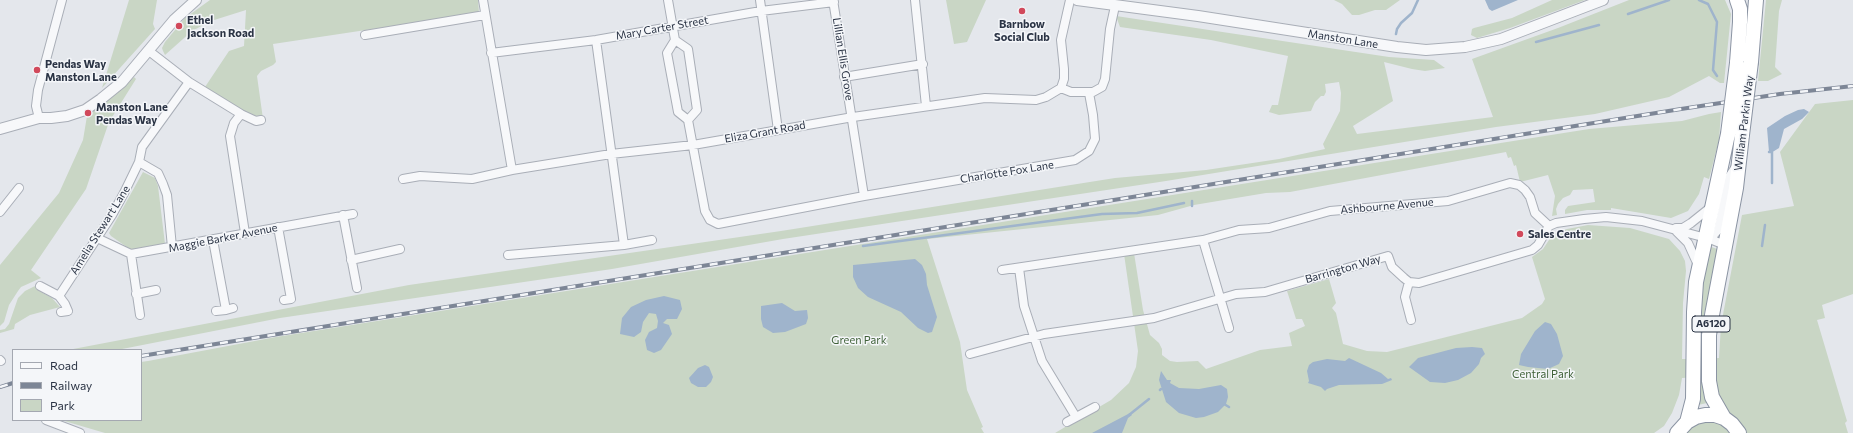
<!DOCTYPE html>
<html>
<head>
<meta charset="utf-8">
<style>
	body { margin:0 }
	#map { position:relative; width:1853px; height:433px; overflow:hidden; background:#e4e7ec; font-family:Commissioner,sans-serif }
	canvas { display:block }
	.legend { position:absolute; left:12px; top:349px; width:130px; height:72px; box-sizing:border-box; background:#f4f6f9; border:1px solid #a4a8b1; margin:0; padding:5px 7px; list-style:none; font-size:12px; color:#2b3445 }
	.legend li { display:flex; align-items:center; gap:8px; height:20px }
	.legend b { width:20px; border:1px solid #a4a8b1 }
</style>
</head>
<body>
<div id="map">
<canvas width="1853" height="433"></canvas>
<ul class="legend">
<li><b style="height:5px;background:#f7f8fa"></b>Road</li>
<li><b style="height:5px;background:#7d8696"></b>Railway</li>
<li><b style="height:11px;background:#c9d6c5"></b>Park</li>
</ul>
</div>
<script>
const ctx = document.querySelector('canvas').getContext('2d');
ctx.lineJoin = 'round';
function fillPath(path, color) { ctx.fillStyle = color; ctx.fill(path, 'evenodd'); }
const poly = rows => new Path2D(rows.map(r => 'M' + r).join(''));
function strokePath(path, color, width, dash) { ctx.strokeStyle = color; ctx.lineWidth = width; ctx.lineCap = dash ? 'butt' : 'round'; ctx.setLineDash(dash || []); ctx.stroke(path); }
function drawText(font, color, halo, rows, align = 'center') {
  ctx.font = font + ' Commissioner,sans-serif'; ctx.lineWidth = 3; ctx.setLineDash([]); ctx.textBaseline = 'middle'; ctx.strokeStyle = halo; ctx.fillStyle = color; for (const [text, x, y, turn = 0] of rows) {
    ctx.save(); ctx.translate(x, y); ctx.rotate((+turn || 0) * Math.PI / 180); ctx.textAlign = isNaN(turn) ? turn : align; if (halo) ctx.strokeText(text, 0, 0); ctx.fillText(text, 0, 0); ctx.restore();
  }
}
fillPath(poly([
	[129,0,157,0,153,24,155,29,102,88],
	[210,0,478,0,479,13,273,44,276,62,273,65,261,71,257,76,263,119,261,120,203,90,229,51,244,46,246,10,211,21,192,31,165,55,163,51,162,48,165,42,185,18],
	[946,0,986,0,967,42,954,44],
	[1334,0,1400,0,1386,10,1375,10,1359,15,1352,15,1342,4],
	[1552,0,1585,0,1510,28,1477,38,1471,35,1472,29,1474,28,1512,18],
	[1629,0,1725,0,1731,14,1724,83,1720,83,1709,76,1669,97,1595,114,1496,127,1166,181,783,239,612,269,280,318,117,350,68,350,409,285,781,231,1115,178,1206,170,1279,159,1325,149,1323,144,1340,111,1341,93,1339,82,1325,84,1326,92,1324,96,1321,96,1315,102,1311,111,1279,115,1269,112,1272,105,1278,105,1288,56,1211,40,1120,27,1116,16,1389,57,1434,60,1445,68,1425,71,1412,69,1384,62,1393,101,1353,126,1357,134,1493,117,1472,59,1558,28],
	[1766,0,1782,0,1779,11,1775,67,1782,74,1768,81,1758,81],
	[134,77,136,79,109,122,86,189,31,270,41,278,21,287,18,291,9,305,4,322,0,326,0,265,59,193,83,140,87,116],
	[1853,100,1853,294,1822,305,1825,318,1817,320,1847,421,1845,423,1848,433,1744,433,1707,403,1698,405,1699,377,1682,378,1679,395,1672,413,1664,426,1654,433,1055,433,1111,400,1129,383,1136,367,1138,351,1124,254,1134,253,1143,310,1150,335,1159,343,1162,349,1162,355,1170,361,1177,362,1198,361,1206,369,1260,350,1292,346,1289,333,1305,326,1302,319,1296,319,1287,291,1329,279,1336,303,1332,308,1336,313,1343,344,1367,351,1387,352,1522,318,1542,304,1545,299,1532,257,1543,249,1553,234,1567,229,1588,225,1630,228,1669,239,1680,251,1685,261,1686,271,1683,303,1682,359,1698,359,1703,283,1709,246,1717,249,1718,252,1704,315,1702,355,1702,359,1719,358,1721,325,1742,215,1794,206,1780,152,1815,104],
	[1721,112,1719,140,1709,179,1704,177,1699,194,1688,211,1671,218,1611,208,1611,210,1587,210,1565,214,1565,210,1568,206,1595,202,1593,189,1573,190,1570,195,1563,198,1558,204,1556,209,1557,215,1552,216,1555,196,1548,175,1520,182,1516,165,1514,166,1511,157,1508,158,1506,152,1290,192,1266,193,1194,205,1158,215,927,239,960,342,967,390,983,427,981,428,984,433,105,433,61,420,141,420,141,362,148,361,276,337,787,256,1589,129,1682,121,1709,114],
	[143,172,155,178,158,186,165,244,131,250,111,236,109,233],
	[35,286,37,287,36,289,52,298,60,307,30,315,15,324,14,329,0,333,0,330,5,329,9,324,18,298,25,291],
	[1711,420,1720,423,1733,433,1684,433,1692,425]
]), '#c9d6c5');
fillPath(poly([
	[1485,0,1518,0,1492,11,1489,9],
	[1804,109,1809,112,1802,119,1784,129,1779,148,1771,153,1769,152,1767,128,1785,116,1798,110],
	[915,259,922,265,926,274,927,285,937,317,932,332,928,333,918,328,901,312,868,297,858,288,853,277,853,265],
	[664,296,680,300,682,309,677,319,667,319,663,323,669,325,672,334,661,350,654,353,647,350,645,340,649,332,657,328,658,321,656,314,649,313,643,322,641,332,634,337,620,334,622,318,631,307,646,300],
	[782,303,795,311,807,310,808,318,806,324,785,332,773,333,763,327,761,319,761,306],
	[1545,322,1551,324,1557,334,1563,356,1559,364,1548,369,1528,367,1519,365,1521,354,1535,331],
	[1472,347,1482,348,1485,354,1481,358,1479,364,1471,373,1458,380,1445,383,1430,382,1409,367,1418,358,1456,348],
	[1349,358,1381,373,1388,379,1391,378,1392,380,1382,384,1339,385,1327,389,1325,391,1321,387,1308,383,1309,381,1307,371,1309,365,1313,362,1327,359,1345,361],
	[705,365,709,367,713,377,711,382,706,387,698,387,691,383,689,378,698,368],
	[1161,371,1167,380,1171,380,1170,383,1179,388,1199,389,1221,385,1227,389,1228,397,1226,404,1218,412,1204,417,1196,418,1179,413,1166,402,1159,380],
	[1130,413,1132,415,1128,418,1122,433,1092,433]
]), '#9fb4cc');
strokePath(poly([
	[1699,0,1708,4,1717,22,1713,70,1717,76],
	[1628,14,1669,0],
	[1396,34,1397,29,1401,23,1412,13,1418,0],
	[1536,42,1599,25],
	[1769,152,1772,152,1772,183],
	[1192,201,1192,206],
	[863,246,1102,214,1137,213,1184,203],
	[1762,246,1765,225],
	[1160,390,1161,389],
	[1224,404,1229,407],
	[1129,415,1149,399]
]), '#9fb4cc', 2.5);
const minor = poly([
	[483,0,512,170,611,154,693,145,853,117,985,98,1036,100,1046,97,1061,88,1071,92,1093,92,1102,87,1105,79,1110,29,1115,6],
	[668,0,675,40,667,53,678,112,688,120,705,211,710,220,718,224,864,196,1075,160,1089,151,1095,139,1093,115,1089,93],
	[760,0,778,130],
	[833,0,864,196],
	[915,0,926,106],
	[365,35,485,15],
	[596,40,624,245,652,240],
	[675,40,688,49,697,110,688,120],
	[149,51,189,82,241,114,256,121,261,120],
	[491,53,596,40,761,11,834,2],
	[844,77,923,64],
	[1061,88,1064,79,1064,69,1061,40,1070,0],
	[241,114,234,123,230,136,245,233],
	[39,118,36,106,38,90,62,0],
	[139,162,158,173,163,184,167,195,172,247],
	[403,179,420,176,472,179,512,170],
	[0,212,19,188],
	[343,215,357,288],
	[278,227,291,299,284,300],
	[1676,228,1683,228,1691,223,1711,207],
	[1675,230,1688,243,1698,265],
	[97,238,131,254,353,214],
	[1710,239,1718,230,1729,177,1737,165],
	[213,240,226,310,233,308],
	[1203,240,1229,328],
	[131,254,140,315],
	[508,255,624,245],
	[351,260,400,249],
	[1019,268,1024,306,1042,361,1076,417],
	[1002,270,1203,240,1239,230,1269,228,1330,211,1448,201,1510,183,1519,185,1525,190,1530,197,1535,213,1549,226],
	[1409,282,1405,297,1411,320],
	[40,286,59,296,65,304,68,311,61,312],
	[136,294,156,290],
	[59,296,112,215,124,193,139,162,142,147,189,82],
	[216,311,226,310],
	[970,354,1044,334,1154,318,1236,294,1265,292,1388,256,1392,267,1404,278,1409,282,1419,283,1532,250,1538,245,1549,226,1556,223,1584,219,1606,217,1642,221,1710,239,1725,245],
	[0,360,1,361],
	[46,420,80,433],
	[1067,422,1095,407]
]);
const tertiary = poly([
	[1077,0,1198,16,1397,47,1426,50,1465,47,1501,39,1603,0],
	[0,129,39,118,51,118,67,116,85,110,101,99,122,82,174,20,196,0]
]);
const trunk = poly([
	[1737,0,1740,9,1740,22,1737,63],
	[1751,62,1756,0],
	[1724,418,1712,397,1709,381,1709,335,1712,315,1736,188,1742,135],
	[1687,422,1693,399,1694,312,1696,282,1728,134],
	[1677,433,1687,422,1696,417,1705,415,1715,415,1724,418,1732,424,1739,433]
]);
strokePath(minor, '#a9aeb7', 10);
strokePath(tertiary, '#a9aeb7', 12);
strokePath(trunk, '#8b94a3', 16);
strokePath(minor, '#f7f8fa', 8);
strokePath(tertiary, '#f7f8fa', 10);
strokePath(trunk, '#fff', 14);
const rail = poly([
	[141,356,1681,109,1780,94,1853,86],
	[0,387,13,383]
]);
strokePath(rail, '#7d8696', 4);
strokePath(rail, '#f4f6f9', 2.5, [8]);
const trunkBridge = poly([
	[1728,134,1737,63],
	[1742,135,1751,62]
]);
strokePath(trunkBridge, '#8b94a3', 16, []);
strokePath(trunkBridge, '#fff', 14);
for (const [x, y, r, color] of [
	[1022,11,4,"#d1495b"],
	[179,26,4,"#d1495b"],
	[37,70,4,"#d1495b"],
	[88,113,4,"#d1495b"],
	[1520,234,4,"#d1495b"]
]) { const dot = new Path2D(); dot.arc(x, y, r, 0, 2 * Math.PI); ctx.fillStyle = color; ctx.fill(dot); strokePath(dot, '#f4f6f9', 1.5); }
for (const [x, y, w] of [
	[1711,324,38]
]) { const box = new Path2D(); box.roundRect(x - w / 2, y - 8, w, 16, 3); ctx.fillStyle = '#f4f6f9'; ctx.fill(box); strokePath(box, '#2b3445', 1); }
drawText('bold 10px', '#2b3445', null, [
	["A6120",1711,324]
]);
drawText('bold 11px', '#2b3445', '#f4f6f9', [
	["Ethel",187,20],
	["Jackson Road",187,33],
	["Barnbow",1022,24,"center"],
	["Social Club",1022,37,"center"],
	["Pendas Way",45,64],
	["Manston Lane",45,77],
	["Manston Lane",96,107],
	["Pendas Way",96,120],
	["Sales Centre",1528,234]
], 'left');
drawText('11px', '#2b3445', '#f4f6f9', [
	["Mary Carter Street",662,28,-10],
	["Manston Lane",1343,39,9],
	["Lillian Ellis Grove",843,59,81],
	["William Parkin Way",1744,123,-83],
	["Eliza Grant Road",765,132,-10],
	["Charlotte Fox Lane",1007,172,-9],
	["Ashbourne Avenue",1387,206,-5],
	["Amelia Stewart Lane",100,230,-58],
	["Maggie Barker Avenue",223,238,-11],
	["Barrington Way",1343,269,-16]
]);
drawText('11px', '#3f6138', '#f4f6f9', [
	["Green Park",859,340],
	["Central Park",1543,374]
]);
</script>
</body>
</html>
